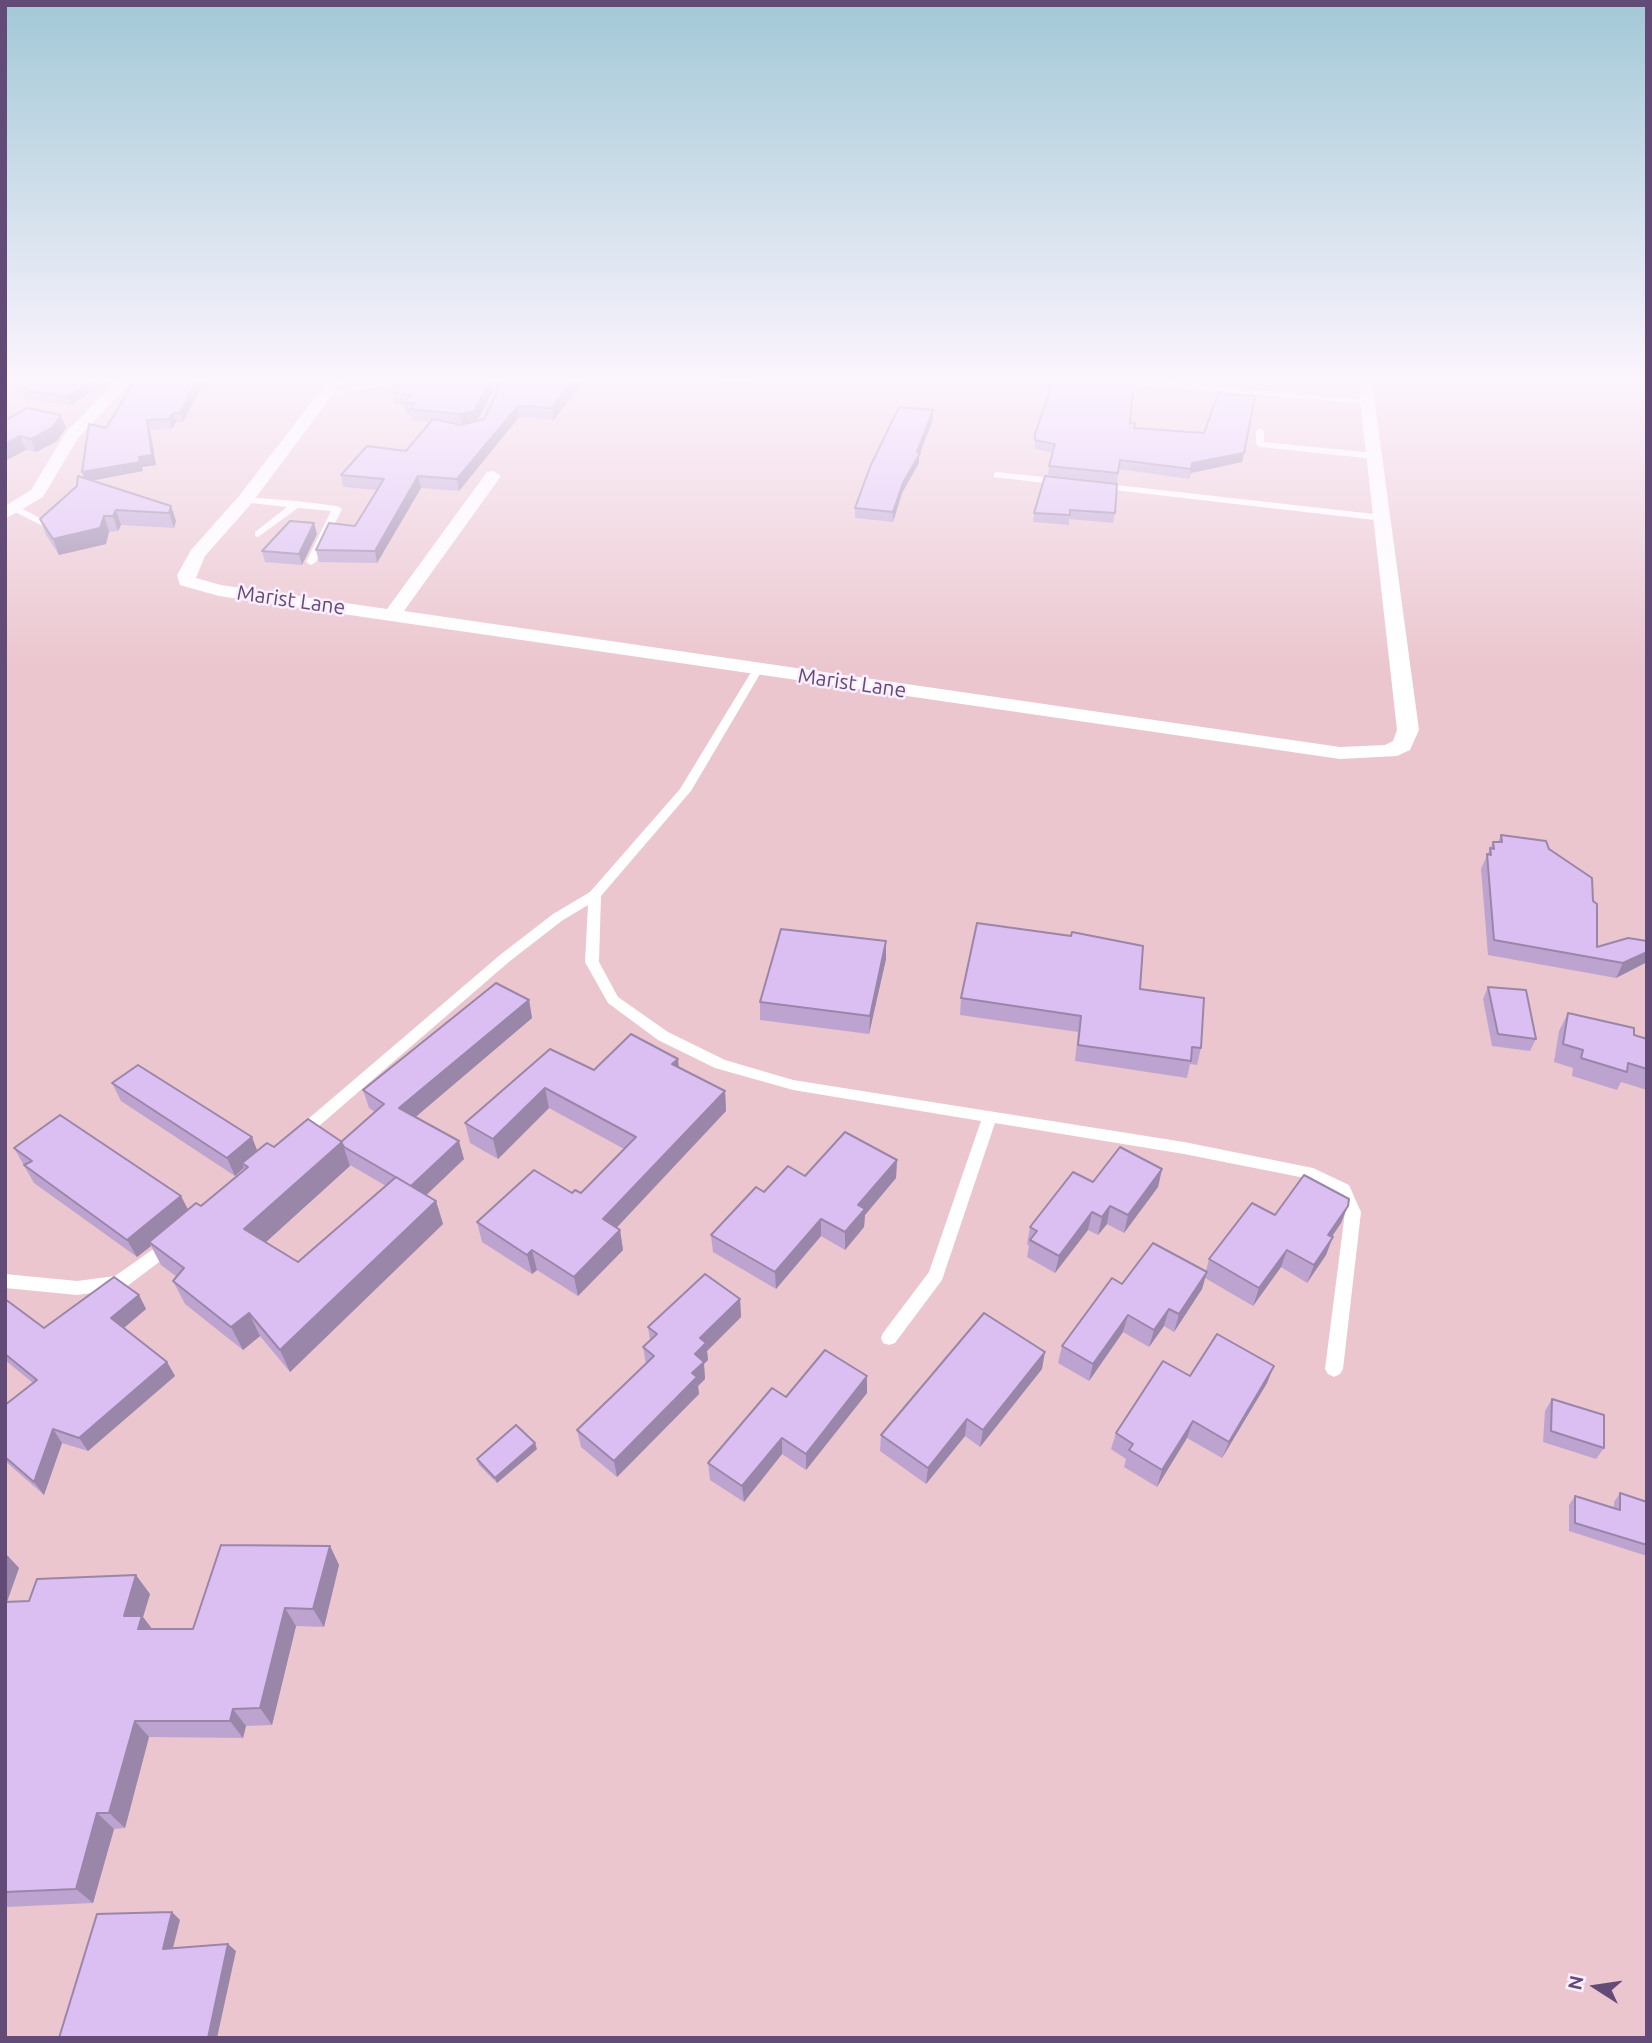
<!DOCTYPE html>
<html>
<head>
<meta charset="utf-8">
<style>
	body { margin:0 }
	#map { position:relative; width:1652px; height:2043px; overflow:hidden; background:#f8e8fd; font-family:Ubuntu,sans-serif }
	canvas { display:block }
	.frame { position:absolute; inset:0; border:7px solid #634b77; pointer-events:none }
	.north { position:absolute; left:1561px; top:1952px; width:70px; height:70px; -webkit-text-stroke:5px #fbefff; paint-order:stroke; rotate:282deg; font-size:19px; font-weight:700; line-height:28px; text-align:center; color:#634b77 }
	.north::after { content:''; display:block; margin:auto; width:24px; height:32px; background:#634b77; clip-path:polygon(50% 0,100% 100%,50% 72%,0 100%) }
</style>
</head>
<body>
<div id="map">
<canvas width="1652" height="2043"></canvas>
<div class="frame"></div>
<div class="north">N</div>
</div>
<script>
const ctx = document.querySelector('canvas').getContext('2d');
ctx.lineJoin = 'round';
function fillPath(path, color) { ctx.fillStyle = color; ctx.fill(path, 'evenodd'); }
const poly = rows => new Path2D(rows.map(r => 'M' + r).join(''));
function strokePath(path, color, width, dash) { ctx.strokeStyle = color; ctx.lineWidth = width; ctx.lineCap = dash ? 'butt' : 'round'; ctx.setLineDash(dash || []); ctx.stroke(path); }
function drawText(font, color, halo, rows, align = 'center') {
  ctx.font = font + ' Ubuntu,sans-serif'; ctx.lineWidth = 5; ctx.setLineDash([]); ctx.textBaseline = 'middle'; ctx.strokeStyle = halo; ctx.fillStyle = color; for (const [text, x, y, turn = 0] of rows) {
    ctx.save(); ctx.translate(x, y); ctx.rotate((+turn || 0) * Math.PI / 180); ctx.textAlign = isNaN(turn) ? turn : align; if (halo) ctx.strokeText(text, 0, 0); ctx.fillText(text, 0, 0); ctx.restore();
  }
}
fillPath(poly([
	[5,382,1647,382,1647,2038,5,2038]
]), '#ebc6ce');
fillPath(poly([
	[383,382,400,382,327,397,323,395,383,382],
	[1129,382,1162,382,1367,400,1371,402,1367,404,1133,384,1129,382],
	[1260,428,1264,431,1264,442,1374,453,1378,456,1374,459,1260,447,1256,444,1256,431,1260,428],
	[997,472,1061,479,1065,482,1061,485,994,477,994,473,997,472],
	[1099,483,1383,515,1388,518,1383,521,1096,488,1096,484,1099,483],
	[245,497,297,501,337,506,342,509,316,562,311,565,306,562,331,511,298,508,258,537,255,536,255,532,287,507,242,502,242,498,245,497],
	[13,507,19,507,51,524,43,526,13,511,13,507],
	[758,666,763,669,691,791,601,896,599,962,618,997,668,1032,725,1060,793,1080,1184,1142,1313,1168,1349,1185,1361,1212,1343,1369,1340,1374,1334,1377,1328,1374,1325,1369,1345,1212,1337,1193,1310,1179,1184,1154,995,1123,942,1280,895,1343,889,1345,883,1343,881,1338,883,1333,929,1272,981,1121,793,1090,715,1068,658,1040,608,1003,585,962,588,905,563,920,510,961,304,1139,294,1139,291,1135,294,1131,500,955,553,914,590,892,680,789,753,669,758,666],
	[169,1238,175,1240,177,1245,175,1250,126,1287,120,1289,77,1295,5,1288,5,1274,77,1281,115,1276,169,1238]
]), '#fff');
fillPath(poly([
	[116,382,131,382,78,438,43,497,5,519,5,506,31,490,66,432,116,382],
	[327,382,342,382,251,504,205,556,196,578,221,585,387,609,487,472,493,471,501,476,404,611,1340,747,1385,745,1393,741,1397,730,1358,382,1372,382,1419,730,1410,750,1397,756,1340,759,219,596,180,585,177,575,191,550,239,496,327,382]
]), '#fff');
fillPath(poly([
	[107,382,71,405,26,400,22,390],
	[204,382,183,422,176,422,172,429,150,430,156,465,142,467,143,471,92,480,171,506,176,521,174,528,121,525,118,531,109,532,106,544,59,555,46,535,40,519,77,486,84,478,106,428],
	[400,382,498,382,477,420,484,419,502,382,582,382,554,420,519,417,459,491,421,488,377,563,319,562,316,550,355,526,377,490,343,487,341,475,406,451,430,422,413,421,411,415,406,414,404,405,394,404,392,393],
	[712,382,760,382,756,387,712,383],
	[5,420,66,428,57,441,36,452,26,450],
	[933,420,919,455,919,463,902,493,893,522,855,518,855,508],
	[1130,423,1134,428,1242,462,1191,473,1189,479,1119,469,1117,483,1048,475,1049,466,1053,453,1035,449,1035,434],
	[1045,476,1115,513,1113,523,1069,519,1069,525,1033,522,1034,513],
	[317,534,302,565,265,562,262,551],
	[1501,835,1597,947,1647,941,1647,962,1616,978,1488,955,1481,869,1493,842,1498,842],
	[886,941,886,959,869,1034,760,1020,760,1002],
	[1488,987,1536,1039,1530,1051,1492,1046,1483,999],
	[1140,989,1201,1048,1197,1065,1190,1064,1187,1078,1075,1061,1078,1032,960,1015,961,998],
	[529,1000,532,1018,415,1117,464,1159,426,1195,436,1201,443,1224,290,1372,260,1336,243,1350,185,1304,173,1281,177,1277,161,1265,151,1246,137,1257,34,1183,14,1148,181,1196,188,1209,201,1206,245,1170,244,1168,235,1176,121,1101,112,1083,257,1150,274,1147,341,1142,375,1112,369,1108,363,1090],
	[350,1165,386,1186,298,1262,266,1242],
	[1568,1013,1647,1039,1647,1090,1621,1082,1617,1090,1572,1076,1573,1068,1554,1062,1559,1031],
	[550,1049,594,1070,679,1068,725,1091,726,1111,616,1228,620,1230,623,1250,578,1296,537,1270,532,1274,482,1242,477,1222,572,1193,581,1193,624,1149,549,1108,498,1159,470,1143,465,1123],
	[897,1160,896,1178,865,1215,864,1227,845,1250,821,1236,776,1289,713,1252,711,1235,764,1192,805,1176],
	[1162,1169,1158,1187,1124,1233,1107,1224,1098,1235,1088,1230,1055,1273,1027,1257,1029,1246,1027,1244,1030,1227,1093,1182],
	[1275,1215,1341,1223,1332,1237,1326,1255,1307,1283,1281,1267,1253,1306,1205,1278,1202,1289,1174,1332,1164,1326,1149,1347,1123,1332,1089,1381,1058,1363,1062,1346,1122,1284,1206,1271,1209,1259],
	[139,1295,146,1309,124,1328,167,1362,175,1376,88,1451,62,1443,44,1495,5,1461,5,1405,33,1383,5,1360,5,1299,44,1328],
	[740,1299,741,1317,707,1351,708,1360,704,1364,705,1379,698,1386,699,1394,617,1477,581,1447,577,1430,646,1364,643,1347,650,1340,648,1327],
	[1042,1369,980,1447,965,1436,926,1484,880,1451,881,1435],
	[1267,1383,1222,1458,1187,1438,1157,1487,1124,1467,1126,1459,1111,1449,1116,1433],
	[867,1393,806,1470,782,1454,744,1502,710,1480,708,1463,786,1397],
	[1552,1399,1604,1448,1596,1459,1543,1442,1545,1411],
	[537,1449,497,1483,479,1465,477,1459],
	[1620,1493,1647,1502,1647,1556,1569,1531,1569,1505,1575,1496,1614,1508,1614,1502],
	[330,1546,339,1565,324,1627,296,1626,272,1725,246,1726,243,1738,149,1737,125,1828,114,1829,93,1903,5,1907,5,1553,19,1568,7,1602,150,1594,143,1617,152,1629,193,1629]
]), '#bda4d0');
fillPath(poly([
	[89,382,107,382,71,405,68,396],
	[196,382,204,382,183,422,180,413],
	[490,382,498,382,476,423,462,425,460,414],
	[572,382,582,382,554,420,552,408],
	[518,406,519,417,459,491,457,479],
	[933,410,933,420,919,455,919,463,902,493,893,522,893,512,903,483,917,452],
	[173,413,176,422,172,429,169,419],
	[61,415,66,428,57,441,36,452,31,439],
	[147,420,150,430,156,465,142,467,143,471,85,482,82,472,139,457],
	[20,436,26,450,5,461,5,444],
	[1244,453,1242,462,1191,473,1189,479,1192,463],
	[418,476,421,488,377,563,375,551],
	[171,506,176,521,174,528,169,513],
	[116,510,121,525,118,531,113,516],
	[104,516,109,532,106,544,59,555,53,539],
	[314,523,317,534,302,565,299,554],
	[886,941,886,959,869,1034,870,1016],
	[1647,952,1647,962,1616,978,1623,963],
	[529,1000,532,1018,405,1126,399,1108],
	[678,1059,680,1079,672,1064],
	[545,1088,549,1108,498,1159,493,1139],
	[725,1091,726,1111,606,1239,603,1219],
	[252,1137,259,1155,242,1163,244,1168,235,1176,227,1158],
	[459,1141,464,1159,417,1204,411,1187],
	[342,1142,350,1166,255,1252,244,1229],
	[897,1160,896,1178,865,1215,864,1227,845,1250,845,1232,858,1205],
	[1162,1169,1158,1187,1124,1233,1128,1215],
	[181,1196,190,1214,149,1242,151,1246,137,1257,127,1240],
	[436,1201,443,1224,290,1372,280,1350],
	[1110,1206,1107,1224,1098,1235,1102,1217],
	[1348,1206,1341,1223,1321,1252,1328,1235],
	[1092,1212,1088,1230,1055,1273,1059,1256],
	[821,1219,821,1236,776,1289,775,1272],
	[620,1230,623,1250,578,1296,574,1277],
	[1333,1237,1326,1255,1307,1283,1314,1265],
	[532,1250,537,1270,532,1274,527,1255],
	[1287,1250,1281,1267,1253,1306,1259,1288],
	[1207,1272,1202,1289,1174,1332,1179,1314],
	[139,1295,146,1309,119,1332,111,1318],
	[740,1299,741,1317,707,1351,708,1360,704,1364,705,1379,698,1386,699,1394,617,1477,614,1461,692,1373,695,1354,700,1338],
	[1169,1309,1164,1326,1149,1347,1154,1330],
	[249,1313,260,1336,243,1350,231,1327],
	[1128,1315,1123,1332,1089,1381,1093,1364],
	[1045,1352,1042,1369,980,1447,983,1430],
	[167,1362,175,1376,88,1451,79,1438],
	[1274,1366,1267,1383,1222,1458,1229,1442],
	[867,1376,867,1393,806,1470,806,1454],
	[967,1419,965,1436,926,1484,928,1468],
	[1193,1421,1187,1438,1157,1487,1162,1470],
	[53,1429,62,1443,44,1495,34,1482],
	[782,1438,782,1454,744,1502,742,1486],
	[535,1443,537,1449,497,1483,495,1478],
	[330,1546,339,1565,324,1627,313,1609],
	[5,1553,19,1568,5,1607],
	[136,1575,150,1594,143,1617,156,1634,152,1647,124,1616],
	[285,1608,296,1626,272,1725,260,1708],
	[233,1709,246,1726,243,1738,230,1721],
	[135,1721,149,1737,125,1828,109,1813],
	[97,1813,114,1829,93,1903,76,1889],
	[172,1912,180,1920,171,1956,163,1949],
	[228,1944,236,1951,217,2038,208,2038]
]), '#9a86a9');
const building = poly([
	[35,382,89,382,68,396,22,390,35,382],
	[134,382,196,382,180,413,173,413,169,419,147,420,152,455,139,457,140,462,82,472,89,424,106,428,134,382],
	[400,382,490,382,474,411,460,414,410,409,415,403,404,403,411,394,392,393,400,382],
	[502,382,572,382,552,408,518,406,457,479,418,476,375,551,316,550,329,523,355,526,384,479,341,475,367,446,406,451,433,419,461,425,484,419,502,382],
	[1053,382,1134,382,1130,423,1135,423,1134,428,1204,433,1218,394,1255,396,1244,453,1192,463,1191,469,1120,460,1118,473,1049,466,1055,444,1035,440,1035,434,1053,382],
	[899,407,933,410,917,452,920,453,903,483,893,512,855,508,870,467,899,407],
	[28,408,61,415,52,428,31,439,20,436,5,444,5,420,28,408],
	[78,476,171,506,169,513,116,510,113,516,104,516,100,528,53,539,40,519,77,486,78,476],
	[1045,476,1117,484,1115,513,1070,510,1070,515,1034,513,1045,476],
	[290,521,314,523,299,554,262,551,290,521],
	[1501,835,1546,841,1549,849,1592,878,1593,901,1597,904,1597,947,1628,938,1647,941,1647,952,1623,963,1494,940,1487,854,1491,855,1490,848,1494,849,1493,842,1502,842,1501,835],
	[977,923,1071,936,1072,932,1143,946,1140,989,1204,998,1201,1048,1192,1047,1191,1061,1078,1045,1081,1016,961,998,977,923],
	[781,929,886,941,870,1016,760,1002,781,929],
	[496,983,529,1000,399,1108,459,1141,411,1186,344,1147,341,1142,384,1104,363,1090,496,983],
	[1488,987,1526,990,1536,1039,1498,1034,1488,987],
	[1568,1013,1634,1028,1634,1035,1647,1039,1647,1069,1628,1063,1627,1072,1581,1058,1583,1050,1563,1044,1568,1013],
	[631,1034,678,1059,672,1064,725,1091,603,1219,620,1230,574,1277,532,1250,527,1255,477,1222,534,1170,572,1193,575,1190,581,1193,636,1137,545,1088,493,1139,465,1123,550,1049,594,1070,631,1034],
	[138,1065,252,1137,227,1158,112,1083,138,1065],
	[60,1115,181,1196,127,1240,24,1165,32,1161,14,1148,60,1115],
	[308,1119,342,1142,244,1229,298,1262,396,1177,436,1201,280,1350,249,1313,231,1327,173,1281,184,1268,149,1242,196,1203,201,1206,248,1167,242,1163,267,1143,274,1147,308,1119],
	[845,1132,897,1160,858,1205,865,1209,845,1232,821,1219,775,1272,711,1235,756,1187,764,1192,788,1166,805,1176,845,1132],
	[1120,1147,1162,1169,1128,1215,1110,1206,1102,1217,1092,1212,1059,1256,1030,1240,1037,1231,1030,1227,1073,1172,1093,1182,1120,1147],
	[1304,1175,1349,1199,1348,1206,1328,1235,1333,1237,1314,1265,1287,1250,1259,1288,1209,1259,1252,1203,1275,1215,1304,1175],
	[1153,1243,1207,1272,1179,1314,1169,1309,1154,1330,1128,1315,1093,1364,1062,1346,1112,1278,1122,1284,1153,1243],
	[705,1274,740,1299,700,1338,706,1343,695,1354,704,1362,692,1373,697,1377,614,1461,577,1430,654,1356,643,1347,657,1334,648,1327,705,1274],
	[114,1277,139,1295,111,1318,167,1362,79,1438,53,1429,34,1482,5,1457,5,1405,37,1380,5,1354,5,1299,44,1328,114,1277],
	[984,1313,1045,1352,983,1430,967,1419,928,1468,881,1435,984,1313],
	[1217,1334,1274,1366,1229,1442,1193,1421,1162,1470,1129,1450,1133,1444,1116,1433,1163,1361,1190,1376,1217,1334],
	[825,1350,867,1376,806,1454,782,1438,742,1486,708,1463,772,1388,786,1397,825,1350],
	[1552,1399,1604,1415,1604,1448,1551,1431,1552,1399],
	[516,1425,535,1443,495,1478,477,1459,516,1425],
	[1620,1493,1647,1502,1647,1545,1575,1523,1575,1496,1620,1510,1620,1493],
	[221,1545,330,1546,313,1609,285,1608,260,1708,233,1709,230,1721,135,1721,109,1813,97,1813,76,1889,5,1892,5,1602,29,1601,37,1579,136,1575,124,1616,142,1616,138,1629,193,1629,221,1545],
	[172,1912,163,1949,228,1944,208,2038,59,2038,97,1914,172,1912]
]);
fillPath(building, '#dcbff2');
strokePath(building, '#9a86a9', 2);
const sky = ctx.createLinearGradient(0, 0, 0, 668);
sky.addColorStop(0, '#a2c8d6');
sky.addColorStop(0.57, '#fcf5fe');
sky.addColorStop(1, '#fcf5fe00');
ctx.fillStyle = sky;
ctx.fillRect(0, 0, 1652, 668);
drawText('21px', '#634b77', '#fbefff', [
	["Marist Lane",291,600,8],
	["Marist Lane",852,683,8]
]);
</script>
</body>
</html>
